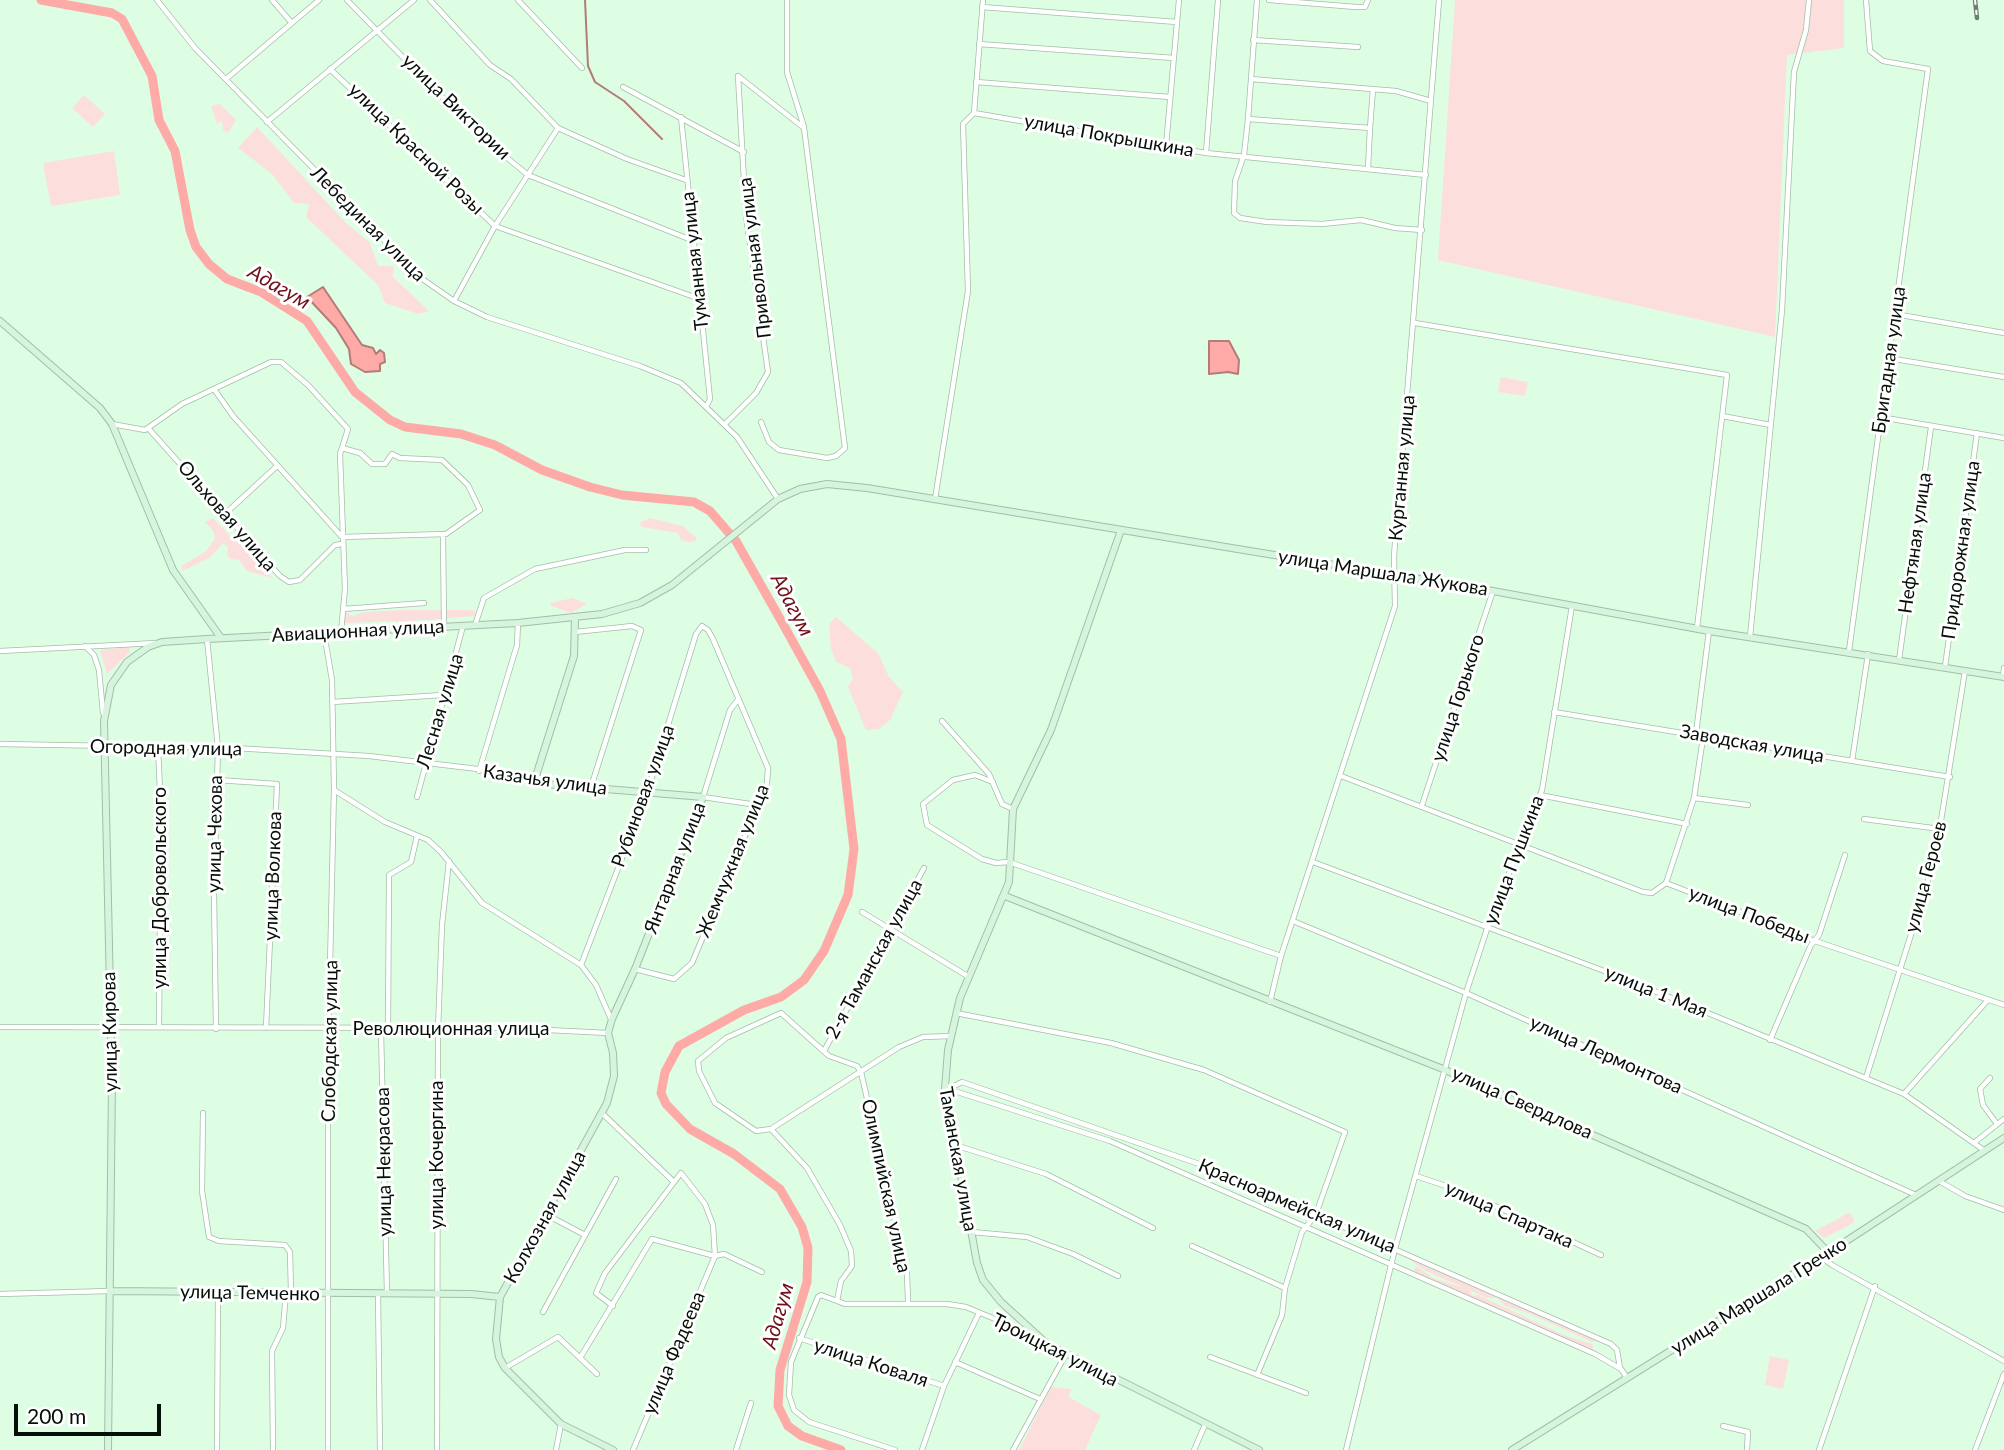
<!DOCTYPE html>
<html>
<head>
<meta charset="utf-8">
<style>
	body { margin:0 }
	#map { position:relative; width:2004px; height:1450px; overflow:hidden; background:#defee4; font-family:Lato,sans-serif }
	canvas { display:block }
	.scale { position:absolute; left:14px; top:1404px; width:147px; height:32px; box-sizing:border-box; border:4px solid #050f07; border-top:0; padding-left:9px; font-size:21px; line-height:24px; white-space:nowrap; color:#050f07; -webkit-text-stroke:5px #fff; paint-order:stroke }
</style>
</head>
<body>
<div id="map">
<canvas width="2004" height="1450"></canvas>
<div class="scale">200 m</div>
</div>
<script>
const ctx = document.querySelector('canvas').getContext('2d');
ctx.lineJoin = 'round';
function fillPath(path, color) { ctx.fillStyle = color; ctx.fill(path, 'evenodd'); }
const poly = rows => new Path2D(rows.map(r => 'M' + r).join(''));
function strokePath(path, color, width, dash) { ctx.strokeStyle = color; ctx.lineWidth = width; ctx.lineCap = dash ? 'butt' : 'round'; ctx.setLineDash(dash || []); ctx.stroke(path); }
function drawText(font, color, halo, rows, align = 'center') {
  ctx.font = font + ' Lato,sans-serif'; ctx.lineWidth = 6; ctx.setLineDash([]); ctx.textBaseline = 'middle'; ctx.strokeStyle = halo; ctx.fillStyle = color; for (const [text, x, y, turn = 0] of rows) {
    ctx.save(); ctx.translate(x, y); ctx.rotate((+turn || 0) * Math.PI / 180); ctx.textAlign = isNaN(turn) ? turn : align; if (halo) ctx.strokeText(text, 0, 0); ctx.fillText(text, 0, 0); ctx.restore();
  }
}
fillPath(poly([
	[1455,0,1844,0,1844,48,1787,55,1775,337,1438,260],
	[84,95,105,114,93,127,72,108],
	[220,104,236,120,228,133,223,130,222,121,217,124,211,106],
	[257,127,345,222,370,243,378,266,394,266,393,277,429,311,418,314,385,303,378,285,306,217,309,204,294,203,272,174,238,148],
	[114,151,120,195,51,206,43,163],
	[1501,377,1528,382,1525,396,1498,392],
	[213,518,234,540,241,541,248,548,272,578,247,571,239,560,231,559,227,556,228,547,223,543,211,557,183,571,181,566,205,552,215,539,214,532,205,522],
	[650,518,682,526,696,537,696,541,688,542,681,540,678,533,642,527,639,523],
	[572,598,587,604,571,613,551,606,551,603],
	[402,610,473,610,476,613,474,616,430,620,343,623,345,612,353,616,363,612],
	[836,617,878,653,889,677,903,692,890,720,879,729,866,730,848,687,853,678,850,668,836,662,831,649,829,624],
	[126,647,130,648,129,653,107,674,100,650],
	[1850,1212,1855,1222,1824,1238,1815,1231],
	[1404,1256,1404,1255,1598,1341,1592,1342,1528,1313,1505,1306,1497,1298,1487,1298,1426,1271],
	[1416,1266,1433,1278,1470,1290,1472,1296,1478,1295,1564,1335,1592,1344,1594,1351,1413,1272],
	[1770,1356,1789,1360,1783,1389,1765,1385],
	[1051,1387,1072,1389,1068,1397,1101,1415,1085,1450,1019,1450]
]), '#fcdfdd');
const water = poly([
	[323,287,362,345,373,348,376,354,380,350,384,353,385,362,380,364,380,371,365,372,351,364,349,349,336,328,307,297,323,287],
	[1209,341,1229,341,1239,360,1238,374,1228,372,1209,374,1209,341]
]);
fillPath(water, '#feaba8');
strokePath(water, '#b37c78', 2);
strokePath(poly([
	[585,0,588,66,595,82,624,101,662,139]
]), '#b37c78', 2);
strokePath(poly([
	[41,0,112,13,122,19,152,76,159,120,175,151,190,230,196,247,209,264,227,279,261,292,307,321,355,392,390,420,405,427,461,434,495,445,542,470,590,487,622,495,694,502,710,511,736,541,783,624,820,691,841,739,854,849,848,895,824,951,804,980,781,997,744,1010,679,1046,665,1072,661,1093,666,1104,690,1129,734,1154,780,1189,802,1227,808,1248,807,1282,780,1370,778,1406,788,1426,802,1436,841,1450]
]), '#feaba8', 9);
const street = poly([
	[157,0,195,48,421,278,454,301,487,317,640,366,681,383,737,437,778,499],
	[272,0,291,22],
	[347,0,479,135,528,175,694,241],
	[430,0,490,65,511,79,558,128,627,159,686,180],
	[518,0,582,68],
	[787,0,787,72,804,127],
	[1257,0,1248,119,1244,155,1235,181,1234,213,1240,218,1267,222,1322,224,1361,220,1395,228,1422,230],
	[1269,0,1356,7,1365,7,1368,0],
	[982,7,1177,22],
	[1253,40,1358,47],
	[979,44,1174,58],
	[330,69,495,226,700,299],
	[738,76,804,128,845,448,836,456,827,458,779,450,769,442,761,422],
	[226,79,319,0],
	[1251,79,1396,91,1431,101],
	[976,82,1170,97],
	[623,87,744,152],
	[974,113,1206,153,1426,175],
	[681,117,710,399,707,405],
	[1248,119,1370,128,1368,168],
	[267,122,414,0],
	[1370,128,1373,89],
	[1166,146,1179,0],
	[1206,153,1218,0],
	[454,301,495,226,558,128],
	[1895,314,2004,333],
	[1415,323,1727,375,1697,628],
	[1888,358,2004,377],
	[214,389,233,416,342,537,446,534,480,510,468,485,442,460,400,458,392,454,385,464,372,464,360,453,342,448],
	[1722,416,1771,425],
	[1880,417,2004,438],
	[112,424,145,430,182,404,271,362,281,362,308,385,348,429,340,454,345,589,341,632],
	[725,424,756,393,768,372,746,216,738,76],
	[148,428,280,576,289,582,300,580,335,545,342,544],
	[935,499,968,291,963,124,974,113,983,0],
	[226,513,277,466],
	[443,534,444,626],
	[343,609,424,603],
	[475,625,484,598,535,569,625,550,646,550],
	[575,632,632,626,641,630,591,787],
	[324,633,332,680,334,789,328,1055,328,1450],
	[1750,637,1782,310,1794,72,1806,30,1809,0],
	[207,639,218,748,214,894,216,1029],
	[85,646,94,655,99,670,103,713],
	[0,651,156,643],
	[1849,651,1928,69,1883,61,1870,51,1866,0],
	[1899,660,1931,427],
	[1945,667,1977,433],
	[2003,677,2004,668],
	[737,701,730,710,703,797,757,805],
	[332,702,443,695],
	[1554,712,1950,777],
	[942,721,989,774,1002,804,1013,809],
	[1696,733,1709,631],
	[0,744,234,748,369,756,536,776],
	[158,748,161,812,159,1027],
	[1852,761,1868,654],
	[479,771,517,645,518,623],
	[1341,776,1643,892,1652,893,1666,883],
	[217,780,277,784,266,1028],
	[993,782,975,775,953,780,923,804,927,825,982,859,996,863,1009,862,1281,956],
	[334,790,385,822,428,840,441,852,482,903,581,965,596,985,611,1019],
	[1540,795,1687,824],
	[417,797,463,626],
	[1694,798,1748,805],
	[1422,805,1493,591],
	[1864,819,1940,829],
	[1313,862,1623,978,1904,1094,1985,1151],
	[1666,883,1815,941,2004,1005],
	[1666,883,1694,798,1703,738],
	[862,912,969,977],
	[1293,921,1466,993,1916,1195],
	[581,965,647,793,696,634,702,626,708,630,713,639,768,768,767,783,692,963,674,979,635,969],
	[1270,1002,1281,956,1395,606,1394,556,1439,0],
	[956,1013,1111,1043,1204,1070,1345,1132,1316,1214,1302,1232,1285,1288,1192,1246],
	[0,1027,508,1028,608,1033],
	[388,1029,389,875,411,862,417,836],
	[381,1030,387,1294],
	[1770,1040,1811,945,1819,935,1845,855],
	[824,1051,924,868],
	[1866,1078,1935,858,1965,671],
	[1990,1078,1980,1089,1983,1105,1997,1124],
	[945,1088,1110,1141,1595,1354,1621,1369,1627,1378],
	[950,1088,962,1082,1202,1165,1611,1344,1617,1350,1620,1368],
	[1904,1094,1987,1001],
	[203,1113,202,1191,209,1237,219,1241,285,1245,290,1252,291,1293],
	[602,1113,673,1181],
	[771,1129,756,1131,715,1103,699,1071,698,1061,726,1038,781,1013,829,1056,857,1066,861,1072,907,1274,908,1301],
	[1975,1142,2004,1119],
	[955,1145,1046,1174,1153,1228],
	[1416,1176,1467,1193,1601,1255],
	[1939,1181,1965,1196,2004,1210],
	[547,1215,585,1235],
	[972,1232,1027,1237,1073,1254,1118,1276],
	[1827,1254,1824,1259,1832,1265,2004,1361],
	[378,1293,380,1450],
	[0,1294,110,1291],
	[837,1301,841,1281,852,1266,851,1251,840,1225,807,1168,771,1129,899,1047,923,1037,951,1036],
	[613,1306,596,1293,605,1273,681,1173,705,1204,713,1225,715,1256,633,1450],
	[543,1312,616,1179],
	[799,1338,944,1386],
	[1210,1357,1306,1393],
	[580,1358,652,1239,715,1256,724,1254,762,1272],
	[955,1362,1040,1399],
	[505,1368,558,1337,597,1374],
	[1257,1375,1282,1315,1285,1288],
	[1723,1426,1748,1432,1747,1450],
	[217,1450,218,1293],
	[273,1450,272,1351,283,1328,286,1293],
	[437,1450,438,1029,442,925,449,861],
	[556,1450,561,1424],
	[736,1450,751,1403],
	[895,1450,809,1422,794,1410,789,1395,791,1362,818,1297,821,1295,845,1304,947,1304,966,1307,1036,1336],
	[922,1450,944,1386,979,1313],
	[1013,1450,1066,1354],
	[1194,1450,1205,1425],
	[1346,1450,1395,1249,1466,993,1487,929,1542,790,1572,606],
	[1819,1450,1875,1286],
	[1975,1450,2004,1374]
]);
const secondary = poly([
	[0,321,100,408,112,424,173,570,221,638],
	[1121,530,1051,730,1013,809,1009,882,960,998,948,1050,945,1088,977,1263,983,1280,1001,1302,1047,1344,1259,1450],
	[575,618,574,656,536,776,545,784,703,797,635,969,612,1019,608,1033,613,1053,614,1076,607,1103,500,1297,496,1339,499,1357,505,1368,561,1424,613,1450],
	[1005,896,1443,1069,1806,1229,1828,1252],
	[110,1291,471,1294,500,1297],
	[108,1450,112,1080,104,721,111,685,127,662,148,647,162,642,207,639,518,623,602,614,640,603,672,585,778,499,800,489,827,484,867,488,1493,591,1709,631,2004,677],
	[1512,1450,1851,1238,2004,1138]
]);
strokePath(street, '#a1bfa6', 6);
strokePath(secondary, '#a1bfa6', 8);
strokePath(street, '#fff', 4.5);
strokePath(secondary, '#d7f5de', 6);
const rail = poly([
	[1975,0,1977,18]
]);
strokePath(rail, '#6b806f', 4.5);
strokePath(rail, '#fff', 2, [5]);
drawText('19px', '#050f07', '#fff', [
	["улица Виктории",456,107,44],
	["улица Покрышкина",1109,136,10],
	["улица Красной Розы",416,149,44],
	["Лебединая улица",368,224,45],
	["Привольная улица",755,258,-97],
	["Туманная улица",695,261,-96],
	["Бригадная улица",1889,360,-82],
	["Курганная улица",1402,468,-85],
	["Ольховая улица",227,516,49],
	["Нефтяная улица",1915,543,-82],
	["Придорожная улица",1961,550,-82],
	["улица Маршала Жукова",1383,573,9],
	["Авиационная улица",358,631,-3],
	["улица Горького",1458,698,-72],
	["Лесная улица",440,711,-73],
	["Заводская улица",1752,744,10],
	["Огородная улица",166,748,1],
	["Казачья улица",545,780,8],
	["Рубиновая улица",643,796,-70],
	["улица Чехова",215,834,-89],
	["улица Пушкина",1514,860,-69],
	["Жемчужная улица",733,861,-68],
	["Янтарная улица",675,868,-69],
	["улица Волкова",273,876,-88],
	["улица Героев",1926,877,-75],
	["улица Добровольского",160,888,-90],
	["улица Победы",1749,915,21],
	["2-я Таманская улица",874,959,-61],
	["улица 1 Мая",1656,992,22],
	["Революционная улица",451,1029],
	["улица Кирова",110,1032,-91],
	["Слободская улица",330,1041,-89],
	["улица Лермонтова",1606,1055,24],
	["улица Свердлова",1522,1103,24],
	["улица Кочергина",437,1155,-90],
	["Таманская улица",958,1159,80],
	["улица Некрасова",384,1162,-91],
	["Олимпийская улица",886,1186,78],
	["Красноармейская улица",1297,1206,23],
	["улица Спартака",1509,1215,24],
	["Колхозная улица",545,1217,-61],
	["улица Темченко",250,1293,1],
	["улица Маршала Гречко",1759,1296,-32],
	["Троицкая улица",1055,1350,27],
	["улица Фадеева",674,1353,-67],
	["улица Коваля",871,1363,18]
]);
drawText('italic 21px', '#6f111b', '#fff', [
	["Адагум",279,287,30],
	["Адагум",792,605,62],
	["Адагум",778,1316,-74]
]);
</script>
</body>
</html>
